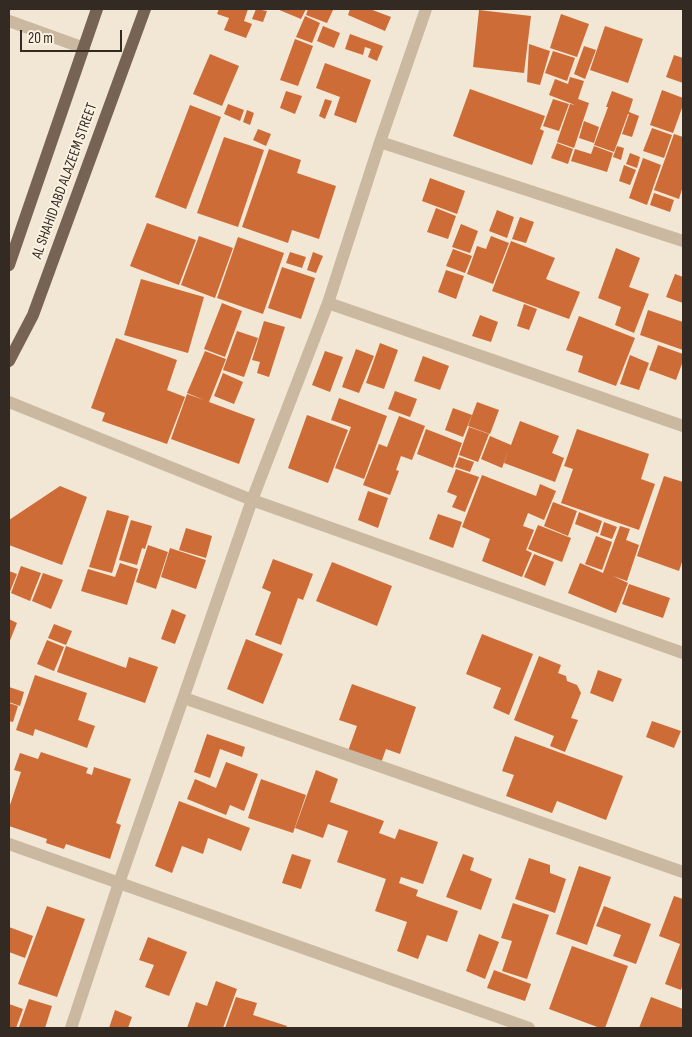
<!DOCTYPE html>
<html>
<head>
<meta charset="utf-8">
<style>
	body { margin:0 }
	#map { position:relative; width:692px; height:1037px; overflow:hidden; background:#f2e7d4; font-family:"Sofia Sans Condensed",sans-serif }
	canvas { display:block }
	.frame { position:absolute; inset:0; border:10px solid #332a24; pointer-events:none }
	.scale { position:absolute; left:20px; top:30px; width:102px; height:22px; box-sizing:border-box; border:2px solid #332a24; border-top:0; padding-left:6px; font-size:15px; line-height:18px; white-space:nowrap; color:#332a24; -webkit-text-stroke:4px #faf1e0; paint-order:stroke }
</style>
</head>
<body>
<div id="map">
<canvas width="692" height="1037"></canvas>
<div class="frame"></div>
<div class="scale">20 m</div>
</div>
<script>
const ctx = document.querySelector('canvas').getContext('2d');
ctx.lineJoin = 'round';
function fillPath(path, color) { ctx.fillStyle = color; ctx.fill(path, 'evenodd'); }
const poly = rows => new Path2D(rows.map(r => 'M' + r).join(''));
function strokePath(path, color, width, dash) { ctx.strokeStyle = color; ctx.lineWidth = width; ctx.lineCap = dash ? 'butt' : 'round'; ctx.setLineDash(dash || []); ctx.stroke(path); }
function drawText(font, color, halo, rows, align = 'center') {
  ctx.font = font + ' "Sofia Sans Condensed",sans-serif'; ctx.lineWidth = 4; ctx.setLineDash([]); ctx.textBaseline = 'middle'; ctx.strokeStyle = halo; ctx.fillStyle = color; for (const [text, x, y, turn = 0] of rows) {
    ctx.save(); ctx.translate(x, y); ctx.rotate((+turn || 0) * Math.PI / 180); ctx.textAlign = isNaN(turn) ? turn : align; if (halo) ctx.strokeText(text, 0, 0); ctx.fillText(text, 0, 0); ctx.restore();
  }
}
fillPath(poly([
	[219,9,248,9,244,21,252,24,246,38,224,30,229,18,217,14],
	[256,9,267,11,263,22,252,19],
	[277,9,306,9,301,19],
	[308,9,329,9,333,10,327,23,306,15],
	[350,9,370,9,391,17,385,31,348,15],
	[479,10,531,16,524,73,473,67],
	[561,14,589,24,577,57,550,48],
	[305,16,320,23,312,43,296,37],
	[323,26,340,33,334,48,317,41],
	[605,26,643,39,628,83,590,70],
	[350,34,383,46,377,61,368,57,371,49,365,47,363,55,345,49],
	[295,39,313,46,298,86,280,80],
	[529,44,550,51,540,85,527,82],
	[584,46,596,50,585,79,574,74],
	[553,51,575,58,567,81,545,73],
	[210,54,239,66,222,106,193,94],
	[674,55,683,58,683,83,666,77],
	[325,63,371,80,356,123,334,115,340,97,316,88],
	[570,77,584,81,578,99,589,103,574,148,557,142,570,104,575,105,549,95,555,79,568,84],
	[470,89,545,116,540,129,544,131,532,165,453,136],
	[662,90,683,98,683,105,673,133,650,125],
	[286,91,302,96,295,114,280,108],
	[612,91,633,99,629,112,639,116,632,137,622,134,629,114,628,114,614,152,594,145,608,107,606,107],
	[325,99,332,101,325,119,319,116],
	[553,99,569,104,559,131,543,126],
	[228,104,244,110,240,121,224,114],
	[190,105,221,117,186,209,155,197],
	[247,110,254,113,250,125,243,122],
	[584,121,599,127,594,143,579,138],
	[652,128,672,135,664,158,643,151],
	[258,129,271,134,266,146,253,140],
	[674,134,683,137,683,186,679,199,654,190],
	[224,137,264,150,238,227,197,213],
	[557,143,573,149,568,164,551,158],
	[594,146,613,153,607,172,571,161,575,149,591,154],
	[617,146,624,148,621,160,613,157],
	[269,149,301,160,297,173,336,186,319,239,292,230,288,243,242,227],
	[630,153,640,157,637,168,626,164],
	[643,158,661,165,647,205,629,198],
	[624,165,636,170,630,185,619,181],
	[430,178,465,191,457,214,422,201],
	[654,193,674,200,670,212,650,205],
	[436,208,456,216,448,239,427,232],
	[497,210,514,217,507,238,489,231],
	[520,217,534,222,526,243,512,239],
	[147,223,196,240,179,285,130,266],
	[461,224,478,231,470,253,452,247],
	[199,236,233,248,215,298,181,285],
	[491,236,509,243,493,284,467,274,477,246,486,249],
	[238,237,284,253,263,314,217,298],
	[511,241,555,258,546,279,580,292,569,319,492,291],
	[616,248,640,258,629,287,649,294,634,333,615,325,621,307,598,298],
	[453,249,472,256,465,273,446,266],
	[290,252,306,257,302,268,286,263],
	[313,252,323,256,316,273,307,270],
	[282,267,315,278,301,319,268,308],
	[446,270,464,276,456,299,438,292],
	[675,274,683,277,683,303,666,297],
	[141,279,204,297,188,353,124,335],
	[222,303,242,311,225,357,204,349],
	[524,304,537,309,529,330,517,326],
	[648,310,683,322,683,350,640,335],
	[480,315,498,322,491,342,472,336],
	[579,316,635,338,616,386,578,372,583,356,566,350],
	[264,321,285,327,269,377,257,373,260,362,252,360],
	[237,331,258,338,244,377,223,370],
	[116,338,177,360,167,390,185,397,167,444,102,421,105,413,91,408],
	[380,343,398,350,384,389,366,383],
	[658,345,683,354,683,361,676,380,649,370],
	[356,349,374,356,359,393,342,387],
	[205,351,226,359,209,402,255,419,239,464,171,439,187,394,204,400,187,393],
	[325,351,343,357,330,392,312,385],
	[630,355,649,363,639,390,620,384],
	[423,356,449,366,440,390,414,381],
	[223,373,243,382,234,404,214,396],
	[395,391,417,399,410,417,388,409],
	[339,398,387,416,364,479,335,468,351,427,331,420],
	[477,402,499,410,490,434,468,426],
	[453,408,472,415,463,437,445,430],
	[307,415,348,430,328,483,288,468],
	[399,416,425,426,412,460,401,456,396,470,399,471,390,495,363,485,379,444,387,447],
	[520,421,559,436,552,453,564,458,555,482,504,463,508,451,502,468,481,459,490,436,511,445],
	[469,427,489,434,478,462,459,455],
	[426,429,462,443,453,468,417,454],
	[577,429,649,454,641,479,655,484,639,530,561,503,573,469,564,466],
	[459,457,474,462,470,472,455,467],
	[456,469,479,477,465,512,452,507,457,496,447,492],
	[482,475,536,496,540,484,556,491,544,520,528,513,523,526,534,530,526,550,532,553,522,577,482,561,490,539,462,527],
	[664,476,683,482,683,559,679,571,637,556],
	[60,486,87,497,62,565,9,545,9,520],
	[368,491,388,498,378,528,358,520],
	[553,502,577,511,568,536,544,526],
	[107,510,129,516,112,573,89,567],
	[579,512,602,521,598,533,575,524],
	[438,514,462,522,453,548,429,539],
	[131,520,152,526,145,549,142,548,137,565,119,560],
	[604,522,617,527,612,539,600,535],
	[538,525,571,538,562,562,528,549],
	[620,526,630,529,626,540,639,545,627,581,613,576,628,583,616,613,568,593,580,563,603,573],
	[186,528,212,536,206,558,179,550],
	[596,536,612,542,602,570,585,564],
	[148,545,168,552,156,589,136,582],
	[170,548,206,560,196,589,161,577],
	[534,554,554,562,545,586,524,577],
	[273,559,313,574,303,600,298,598,281,645,255,635,271,592,262,588],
	[332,562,392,586,377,626,316,601],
	[120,563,138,569,127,605,81,591,88,569,115,577],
	[21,566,41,573,30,601,11,593],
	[9,571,17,574,9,594],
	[43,573,63,580,51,609,32,601],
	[629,584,670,598,663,618,622,604],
	[172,609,186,615,175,644,161,639],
	[9,619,17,623,9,643],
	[54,624,72,631,66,645,48,638],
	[482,634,533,654,509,715,493,708,501,688,466,674],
	[246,639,283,654,263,704,227,689],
	[47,640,64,647,54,671,37,664],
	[66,646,126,668,129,657,158,667,145,703,57,672],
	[539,656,561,665,558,673,566,676,567,681,577,685,581,693,571,718,578,720,565,752,550,746,554,736,514,720],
	[598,670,622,679,613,702,590,693],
	[35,675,87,693,78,720,95,726,87,748,35,729,33,736,16,730],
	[352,684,416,707,400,754,386,749,381,763,348,751,357,726,339,720],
	[9,687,24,692,20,706,9,702],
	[9,703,18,706,13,722,9,721],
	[652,721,681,731,674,748,646,737],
	[207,734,245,747,242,757,220,749,210,778,194,772],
	[515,736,623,776,606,820,557,801,552,813,506,796,514,775,502,771],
	[41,752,88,768,86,773,92,775,94,767,131,779,116,823,121,825,110,859,66,844,64,849,46,843,47,839,9,826,9,808,21,772,14,770,20,753,38,759],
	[226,762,258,774,244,811,230,805,226,815,187,799,195,779,216,788],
	[316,770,338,779,330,802,384,821,379,833,395,839,399,829,438,842,423,884,401,877,399,883,418,890,416,896,458,911,447,942,427,935,418,959,397,951,407,922,375,911,386,879,337,862,348,831,328,824,323,838,295,828],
	[261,779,306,795,293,833,248,818],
	[179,801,250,828,241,851,208,838,203,854,182,846,172,873,155,866],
	[292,854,311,860,301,889,282,883],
	[463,854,474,858,470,870,492,879,481,910,446,897],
	[529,858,550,865,550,873,566,879,555,913,515,899],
	[579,866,611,877,587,945,556,934],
	[674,896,683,899,683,984,681,990,665,984,680,944,659,936],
	[513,903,549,915,527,979,502,971,512,941,501,938],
	[47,906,85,919,57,997,18,984],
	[604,906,651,924,636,964,613,956,621,935,596,926],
	[9,927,33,936,25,958,9,952],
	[479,934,499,942,485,979,466,971],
	[148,937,187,952,169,996,145,987,154,965,139,960],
	[572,946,628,966,605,1028,600,1028,549,1009],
	[494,970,531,984,525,1001,487,988],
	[216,981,237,989,223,1028,187,1028,196,1002,207,1006],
	[236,997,257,1003,253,1015,287,1026,286,1028,225,1028],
	[651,997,683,1009,683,1028,639,1028],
	[29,999,52,1006,45,1028,19,1027],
	[9,1004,23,1009,16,1028,9,1028],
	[115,1010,132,1017,128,1028,109,1028]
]), '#ce6c37');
strokePath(poly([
	[9,21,84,48],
	[380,142,683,241],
	[328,303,683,426],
	[9,402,252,500,683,653],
	[184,698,683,872],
	[9,844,529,1028],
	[71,1028,119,883,252,500,328,303,380,142,426,9]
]), '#cab8a0', 12);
strokePath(poly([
	[9,265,97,9],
	[9,361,33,315,145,9]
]), '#776354', 12);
drawText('15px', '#332a24', '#faf1e0', [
	["AL SHAHID ABD ALAZEEM STREET",65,181,-70]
]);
</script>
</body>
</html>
